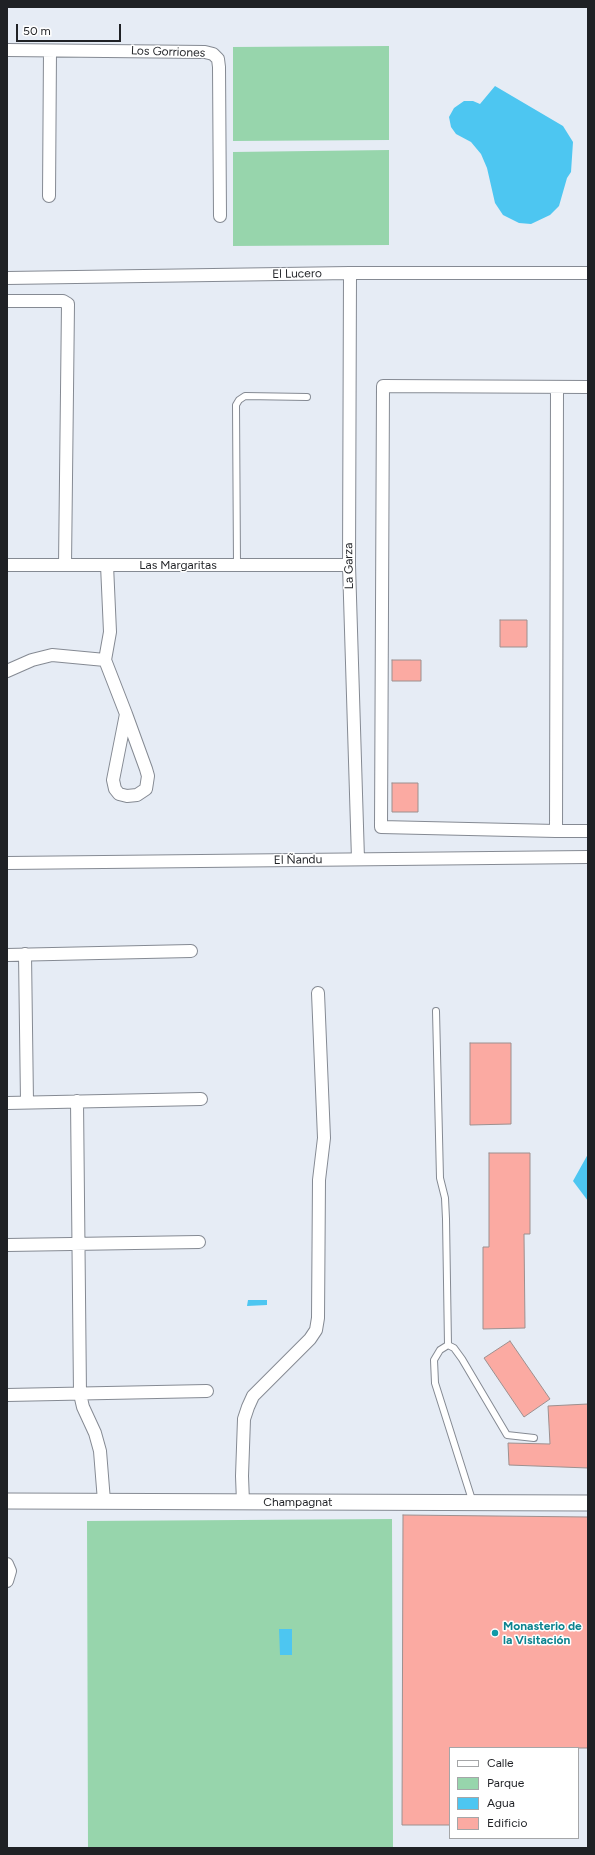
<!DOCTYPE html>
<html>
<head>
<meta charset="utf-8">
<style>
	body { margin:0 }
	#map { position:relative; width:595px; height:1855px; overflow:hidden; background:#e6ecf5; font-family:Figtree,sans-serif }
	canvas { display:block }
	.frame { position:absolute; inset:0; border:8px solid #1f2125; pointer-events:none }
	.legend { position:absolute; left:449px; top:1747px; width:130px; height:92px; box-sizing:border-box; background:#fff; border:1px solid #a5a6a8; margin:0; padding:5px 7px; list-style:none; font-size:12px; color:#1f2125 }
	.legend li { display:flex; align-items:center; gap:8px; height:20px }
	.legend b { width:20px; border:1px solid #a5a6a8 }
	.scale { position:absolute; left:16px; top:24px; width:105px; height:18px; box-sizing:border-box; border:2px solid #1f2125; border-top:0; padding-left:5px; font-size:12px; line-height:14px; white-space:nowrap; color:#1f2125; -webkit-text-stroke:3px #fff; paint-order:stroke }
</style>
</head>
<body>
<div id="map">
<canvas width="595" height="1855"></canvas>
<div class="frame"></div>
<ul class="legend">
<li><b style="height:5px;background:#fff"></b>Calle</li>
<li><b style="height:11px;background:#97d5ac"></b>Parque</li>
<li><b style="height:11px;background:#4dc6f1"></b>Agua</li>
<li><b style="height:11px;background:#fbaaa2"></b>Edificio</li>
</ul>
<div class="scale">50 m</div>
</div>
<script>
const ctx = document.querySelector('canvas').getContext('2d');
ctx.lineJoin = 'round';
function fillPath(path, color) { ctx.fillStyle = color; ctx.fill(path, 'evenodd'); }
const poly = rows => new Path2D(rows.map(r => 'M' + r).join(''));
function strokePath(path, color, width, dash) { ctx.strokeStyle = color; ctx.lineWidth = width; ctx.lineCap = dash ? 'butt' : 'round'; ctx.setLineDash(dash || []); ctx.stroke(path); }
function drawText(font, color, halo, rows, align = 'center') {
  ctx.font = font + ' Figtree,sans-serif'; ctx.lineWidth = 3; ctx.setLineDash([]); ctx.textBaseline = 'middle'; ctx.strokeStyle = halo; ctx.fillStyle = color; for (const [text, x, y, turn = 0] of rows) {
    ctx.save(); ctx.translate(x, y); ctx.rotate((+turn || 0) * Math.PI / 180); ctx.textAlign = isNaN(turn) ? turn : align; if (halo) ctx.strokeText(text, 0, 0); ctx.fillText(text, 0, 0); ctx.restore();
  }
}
fillPath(poly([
	[389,46,389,140,233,141,233,47],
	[389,150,389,245,233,246,233,152],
	[392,1519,393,1848,88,1848,87,1521]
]), '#97d5ac');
fillPath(poly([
	[495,86,563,126,573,142,571,172,567,178,559,206,550,215,531,224,519,223,503,215,495,203,487,168,481,154,471,142,456,134,451,127,449,117,454,108,464,101,473,101,480,104],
	[588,1154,588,1201,573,1181],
	[248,1300,267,1300,267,1305,247,1306],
	[279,1629,292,1629,292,1655,280,1655]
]), '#4dc6f1');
const building = poly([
	[500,620,527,620,527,647,500,647,500,620],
	[392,660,421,660,421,681,392,681,392,660],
	[392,783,418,783,418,812,392,812,392,783],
	[470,1043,511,1043,511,1124,470,1125,470,1043],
	[489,1153,530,1153,530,1234,524,1234,525,1328,483,1329,483,1247,489,1247,489,1153],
	[510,1341,550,1399,524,1417,484,1358,510,1341],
	[588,1404,588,1468,509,1465,508,1443,550,1444,548,1406,588,1404],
	[403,1515,588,1517,588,1748,450,1748,450,1825,402,1825,403,1515]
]);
fillPath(building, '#fbaaa2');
strokePath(building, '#9c908f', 1);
const service = poly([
	[237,565,236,405,239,400,245,396,307,397],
	[436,1011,440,1178,445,1198,446,1219,448,1345],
	[473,1503,435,1383,434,1360,440,1350,448,1345,454,1348,462,1359,507,1435,534,1438]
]);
const minor = poly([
	[7,50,205,52,213,54,218,59,219,67,220,216],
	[49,196,50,51],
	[350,273,349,565,358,859],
	[7,278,350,273,588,273],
	[7,301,63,301,68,304,65,565],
	[588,387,383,386,381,827,556,831,588,831],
	[7,565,349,565],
	[107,565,110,632,105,660,126,714,146,769,148,776,146,789,137,795,127,796,119,794,115,789,113,780,126,714],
	[7,671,32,660,52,655,105,660],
	[556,831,557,387],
	[7,863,588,857],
	[25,954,27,1102],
	[7,955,191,951],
	[77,1101,80,1394,83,1407,95,1433,100,1451,104,1501],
	[7,1103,201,1099],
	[7,1245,199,1242],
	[7,1395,207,1391],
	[243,1502,242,1476,244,1419,248,1407,253,1396,310,1339,316,1330,318,1318,319,1180,324,1138,318,993],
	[7,1564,10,1571,7,1581]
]);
const tertiary = poly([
	[7,1501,588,1503]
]);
strokePath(service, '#858a93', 8);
strokePath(minor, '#858a93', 14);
strokePath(tertiary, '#858a93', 17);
strokePath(service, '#fff', 6);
strokePath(minor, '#fff', 12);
strokePath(tertiary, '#fff', 15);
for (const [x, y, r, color] of [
	[495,1633,4,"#0f9aa8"]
]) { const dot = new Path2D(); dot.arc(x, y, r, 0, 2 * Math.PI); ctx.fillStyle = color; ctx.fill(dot); strokePath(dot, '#fff', 1.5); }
drawText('12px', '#1f2125', '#fff', [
	["Los Gorriones",168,52,2],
	["El Lucero",297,274,-1],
	["Las Margaritas",178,565],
	["La Garza",349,566,-91],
	["El Ñandu",298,860,-1],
	["Champagnat",298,1502]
]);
drawText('bold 12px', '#0d838f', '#fff', [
	["Monasterio de",503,1626],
	["la Visitación",503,1640]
], 'left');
</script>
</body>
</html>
